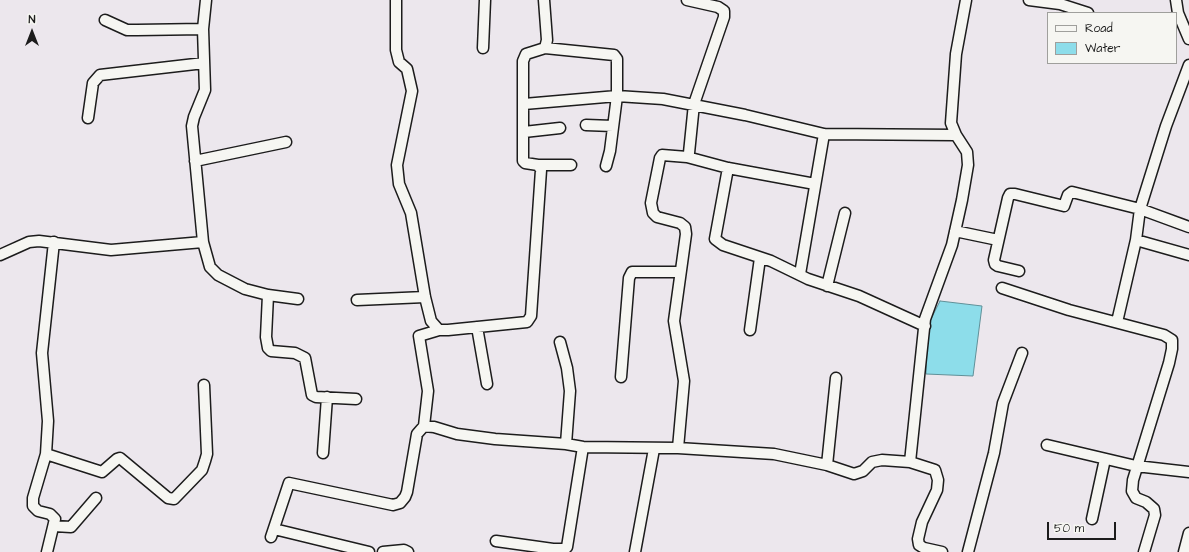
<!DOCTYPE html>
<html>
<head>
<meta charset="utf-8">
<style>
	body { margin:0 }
	#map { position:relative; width:1189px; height:552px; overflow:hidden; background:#ece7ed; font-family:"Architects Daughter",sans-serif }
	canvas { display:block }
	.legend { position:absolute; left:1047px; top:12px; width:130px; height:52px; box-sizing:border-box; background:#f6f6f2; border:1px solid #9f9f9c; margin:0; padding:5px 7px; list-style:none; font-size:12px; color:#1c1c1c }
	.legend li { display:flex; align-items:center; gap:8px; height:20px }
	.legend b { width:20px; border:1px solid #9f9f9c }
	.north { position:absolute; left:12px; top:12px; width:40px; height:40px; -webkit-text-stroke:3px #f6f6f2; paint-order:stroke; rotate:0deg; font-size:11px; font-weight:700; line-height:16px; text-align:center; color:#1c1c1c }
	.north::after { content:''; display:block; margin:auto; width:14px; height:18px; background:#1c1c1c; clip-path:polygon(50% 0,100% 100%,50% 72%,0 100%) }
	.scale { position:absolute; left:1047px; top:522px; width:69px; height:18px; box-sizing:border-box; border:2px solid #1c1c1c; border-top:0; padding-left:5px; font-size:12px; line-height:14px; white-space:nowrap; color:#1c1c1c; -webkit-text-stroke:3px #f6f6f2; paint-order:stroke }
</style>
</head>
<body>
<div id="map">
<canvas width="1189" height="552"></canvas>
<ul class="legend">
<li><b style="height:5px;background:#f6f6f2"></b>Road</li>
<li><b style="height:11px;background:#8dddea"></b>Water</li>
</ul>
<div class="north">N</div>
<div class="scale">50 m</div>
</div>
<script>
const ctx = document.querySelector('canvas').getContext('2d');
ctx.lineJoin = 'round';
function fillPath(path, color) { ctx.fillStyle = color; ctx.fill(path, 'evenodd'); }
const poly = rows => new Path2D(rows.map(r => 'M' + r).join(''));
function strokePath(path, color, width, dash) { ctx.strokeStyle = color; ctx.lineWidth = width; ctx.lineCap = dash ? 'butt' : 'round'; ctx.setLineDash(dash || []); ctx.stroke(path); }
const water = poly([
	[940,301,982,306,973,376,926,374,926,329,940,301]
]);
fillPath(water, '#8dddea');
strokePath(water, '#609098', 1);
const minor = poly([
	[206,0,203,29,205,90,194,117,192,126,203,242,210,267,218,275,245,289,268,295,298,299],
	[396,0,396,50,399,62,407,69,412,91,397,165,399,184,411,213,425,297,431,321,439,330,448,330,527,322,531,316,541,170,538,165,525,163,523,161,523,61,526,54,545,48,547,40,544,0],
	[1029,0,1060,4,1088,13],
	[1176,0,1178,13,1189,39],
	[105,20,127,30,137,30,203,29],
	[483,48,485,0],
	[545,48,614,55,617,59,617,96,610,151,606,166],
	[524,104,617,96,663,99,745,115,824,134,956,135,967,152,968,165,962,200,952,245,925,319,910,462],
	[88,118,93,83,100,75,204,63],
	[586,125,613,126],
	[524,132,560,128],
	[956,135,951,123,956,54,966,0],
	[687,157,728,168,815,184],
	[195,161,286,142],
	[538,165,571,165],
	[728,168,715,239,723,245,771,261,808,279,859,296,925,326],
	[955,231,998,240],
	[1136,240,1189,255],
	[0,255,29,242,39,241,111,250,203,242],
	[1019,271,998,266,995,264,994,260,1008,198,1010,194,1015,194,1064,206,1068,195,1072,192,1140,209,1189,227],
	[800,274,824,134],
	[827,286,845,213],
	[1002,288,1069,310,1164,335,1172,340,1172,349,1169,363,1133,480,1132,491,1136,498,1146,502,1154,509,1155,515,1144,552],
	[268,295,266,337,268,348,271,351,295,353,305,358,312,395,316,397,356,399],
	[357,300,425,297],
	[1117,322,1136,240,1140,209,1166,126,1189,65],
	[477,327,487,384],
	[750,330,760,258],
	[560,342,567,368,570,391,566,444],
	[621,377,629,278,632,272,680,272],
	[424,426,428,391,419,336,439,330],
	[1047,445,1136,466,1189,472],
	[678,448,684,381,674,321,686,234,685,227,680,223,657,217,653,213,651,203,660,158,662,155,687,157,689,153,694,104,724,17,724,11,718,7,687,0],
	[323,453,327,397],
	[46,454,102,472,117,459,120,458,168,498,174,499,202,470,205,461,207,454,204,385],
	[827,465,836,378],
	[1092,519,1105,459],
	[54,526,71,527,96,498],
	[274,529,369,552],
	[271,537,289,483,393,505,400,503,405,497,407,492,417,434,424,426,434,427,457,434,495,439,566,444,583,447,678,448,774,454,827,465,854,474,863,471,872,462,882,460,910,462,935,470,938,480,937,490,922,522,918,539,919,545,924,548,942,552],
	[496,541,553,549,565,549,567,547,583,447],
	[47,552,55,519,50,514,38,511,33,506,33,498,46,454,48,421,42,353,54,242],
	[383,552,404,550,408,552],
	[635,552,654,449],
	[968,552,994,453,1003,403,1022,353],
	[1184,552,1189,533]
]);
strokePath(minor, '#1c1c1c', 13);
strokePath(minor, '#f6f6f2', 10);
</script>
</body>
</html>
